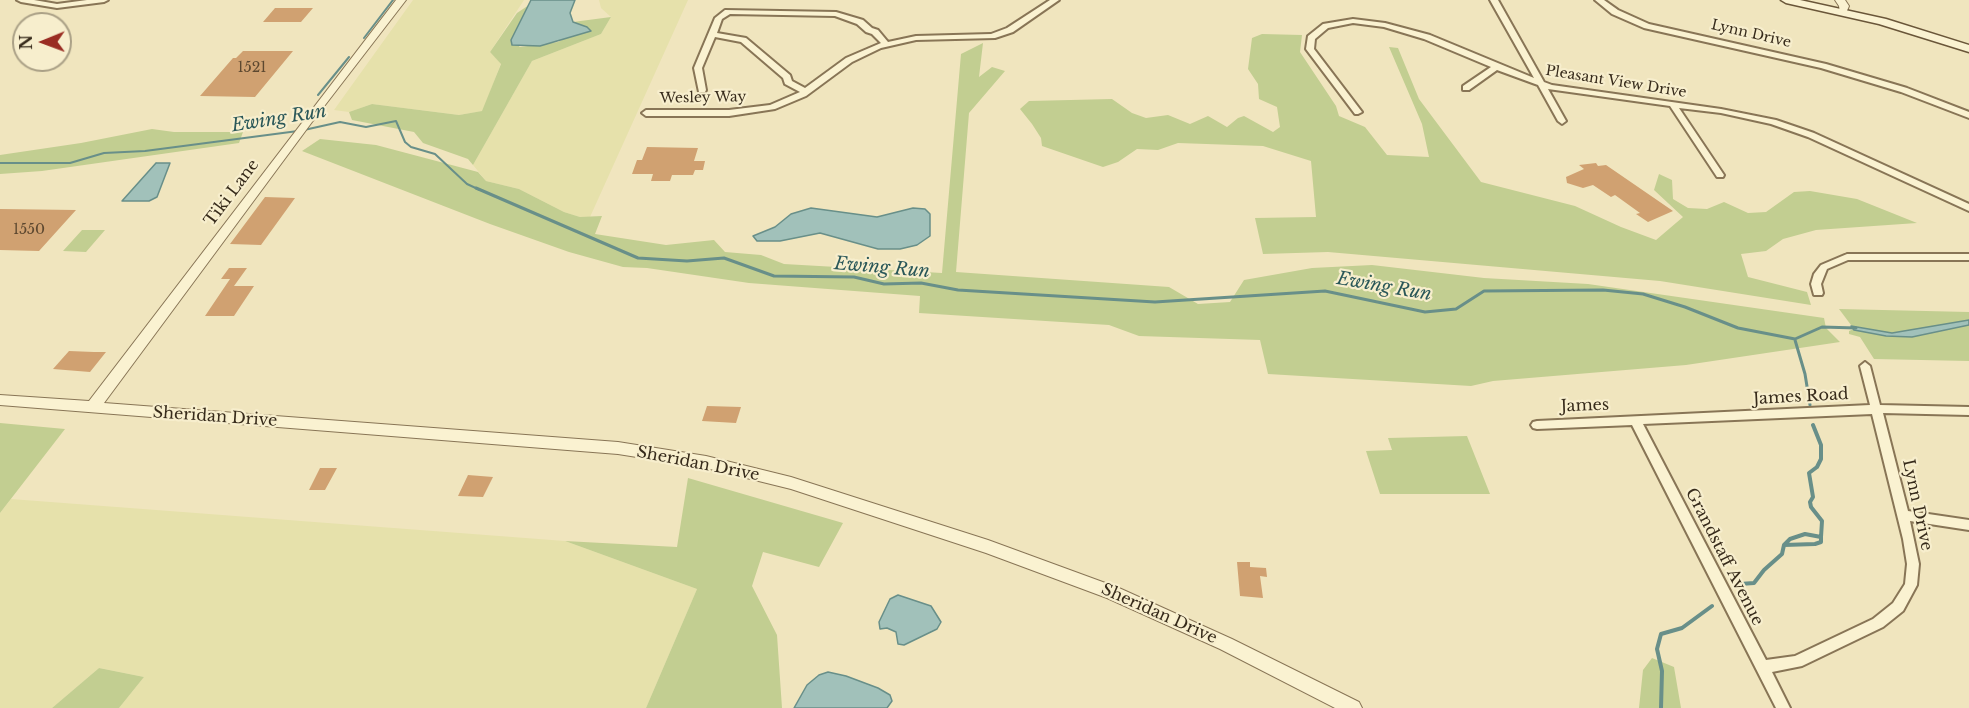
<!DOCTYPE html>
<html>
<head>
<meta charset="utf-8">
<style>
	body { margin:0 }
	#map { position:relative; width:1969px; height:708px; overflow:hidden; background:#f0e5be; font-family:"Libre Baskerville",serif }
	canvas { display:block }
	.north { position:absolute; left:12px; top:12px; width:60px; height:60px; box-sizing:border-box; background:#f7eecd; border:2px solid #aaa086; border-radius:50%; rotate:269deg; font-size:16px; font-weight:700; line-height:24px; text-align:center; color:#372b1b }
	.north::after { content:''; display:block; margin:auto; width:21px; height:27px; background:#9a2d23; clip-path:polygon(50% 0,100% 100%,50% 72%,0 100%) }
</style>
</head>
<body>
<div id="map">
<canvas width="1969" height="708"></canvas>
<div class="north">N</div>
</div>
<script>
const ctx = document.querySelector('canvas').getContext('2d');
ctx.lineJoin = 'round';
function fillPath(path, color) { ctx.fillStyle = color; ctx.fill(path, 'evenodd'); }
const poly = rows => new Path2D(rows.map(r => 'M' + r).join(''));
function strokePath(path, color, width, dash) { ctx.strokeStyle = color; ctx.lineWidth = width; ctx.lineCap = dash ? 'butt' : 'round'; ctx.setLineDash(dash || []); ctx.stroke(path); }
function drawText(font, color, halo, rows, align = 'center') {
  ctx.font = font + ' "Libre Baskerville",serif'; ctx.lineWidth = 4.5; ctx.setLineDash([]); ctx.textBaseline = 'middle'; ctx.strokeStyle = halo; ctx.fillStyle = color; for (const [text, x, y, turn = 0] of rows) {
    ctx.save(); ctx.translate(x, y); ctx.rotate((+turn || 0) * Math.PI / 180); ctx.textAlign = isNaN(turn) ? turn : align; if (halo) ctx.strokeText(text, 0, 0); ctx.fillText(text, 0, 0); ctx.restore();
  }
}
fillPath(poly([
	[413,0,524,0,490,52,501,63,483,111,459,115,372,104,349,112,334,110],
	[599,0,688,0,590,217,580,217,564,212,519,189,486,181,473,165,532,61,601,34,611,17,601,8],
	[11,499,565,541,697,589,646,708,119,708,144,677,99,668,52,708,0,708,0,513]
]), '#e6e1ab');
fillPath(poly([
	[529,5,511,40,520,47,558,42,587,27,573,22,611,17,601,34,532,61,473,165,468,159,423,143,414,132,352,120,349,112,372,104,459,115,482,111,501,64,490,52,517,13],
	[1262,34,1302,35,1300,52,1336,106,1339,116,1365,127,1387,155,1429,157,1422,124,1389,47,1398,48,1419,99,1481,182,1575,206,1621,227,1656,240,1683,217,1654,190,1659,174,1672,180,1673,199,1688,208,1707,209,1724,202,1748,213,1766,212,1794,192,1810,191,1857,199,1917,223,1816,230,1783,239,1766,251,1741,254,1748,277,1807,292,1811,305,1660,281,1328,252,1263,254,1255,218,1316,217,1311,161,1263,146,1178,143,1158,150,1137,149,1118,162,1103,167,1042,146,1041,138,1032,124,1020,109,1029,101,1112,99,1132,113,1146,118,1168,115,1190,124,1208,116,1227,127,1238,118,1244,116,1273,132,1280,127,1277,107,1259,99,1258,84,1248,69,1252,38],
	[983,43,979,77,992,67,1005,71,969,113,956,272,1169,287,1198,304,1230,302,1244,280,1312,268,1372,265,1484,278,1588,284,1824,318,1826,328,1840,342,1686,365,1493,381,1471,386,1268,374,1260,340,1139,336,1109,325,919,313,920,296,749,283,647,268,623,267,569,252,490,224,302,151,320,139,376,145,478,172,486,181,519,189,564,212,580,217,602,216,595,234,666,245,714,240,725,252,761,255,784,264,942,273,961,54],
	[152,129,174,132,243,132,239,143,42,171,0,174,0,155,81,143],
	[82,230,105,230,86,252,63,251],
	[1839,309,1969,312,1969,361,1874,359,1860,337,1849,334,1849,331,1854,329],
	[0,423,65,429,0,513],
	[1467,436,1490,494,1380,494,1366,451,1392,450,1388,438],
	[688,478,843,523,819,567,763,552,752,586,777,635,782,708,646,708,697,589,565,541,677,547],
	[1652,658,1674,667,1681,708,1639,708,1643,670],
	[99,668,144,677,119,708,52,708]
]), '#c2ce91');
const water = poly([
	[531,0,575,0,570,13,573,22,587,27,591,31,540,46,512,45,511,40,531,0],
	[156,163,170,163,157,197,149,201,122,201,156,163],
	[811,208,877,217,913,208,925,209,930,214,930,236,917,245,900,249,878,249,820,233,780,241,757,241,753,236,775,227,791,214,811,208],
	[1969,320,1969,325,1912,337,1886,336,1854,330,1851,326,1892,333,1969,320],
	[898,595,931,606,941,622,937,629,904,645,898,644,896,632,887,628,880,629,879,622,890,599,898,595],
	[828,672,846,676,878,688,890,695,892,701,887,708,794,708,807,685,819,675,828,672]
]);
fillPath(water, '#a1c1ba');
strokePath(water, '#688f89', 1.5);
strokePath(poly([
	[364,38,393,0],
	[318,95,349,57],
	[304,130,340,122,366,127,396,121,405,142,411,147,435,154,467,184,480,190],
	[0,163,70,163,104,153,145,151,298,131]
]), '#688f89', 2);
strokePath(poly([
	[476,188,638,258,687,261,724,258,774,276,854,277,884,284,921,283,958,290,1155,302,1325,291,1425,312,1456,309,1484,291,1603,290,1643,294,1685,307,1738,328,1795,339,1822,327,1856,328],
	[1795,340,1805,374,1810,405]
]), '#688f89', 3);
strokePath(poly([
	[1784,545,1815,544,1821,542,1821,537],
	[1740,584,1754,583,1764,570,1782,554,1784,545,1790,539,1805,534,1821,537,1822,521,1811,507,1810,502,1813,497,1809,473,1817,467,1821,459,1821,445,1813,425],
	[1661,708,1662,671,1657,649,1661,634,1682,628,1712,606]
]), '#688f89', 4);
fillPath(poly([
	[275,8,313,8,301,22,263,22],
	[243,51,293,51,255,97,200,96,233,58,236,58],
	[647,147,698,148,694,161,705,161,703,170,695,170,693,175,672,175,670,181,651,181,653,174,632,174,637,160,642,160],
	[1596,163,1598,166,1606,165,1673,211,1648,222,1636,214,1640,213,1615,195,1611,197,1593,185,1583,188,1567,183,1566,177,1584,169,1579,165],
	[265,197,295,198,261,245,230,244],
	[0,209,76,210,39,251,0,250],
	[229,268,247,268,234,286,254,286,234,316,205,316,230,279,221,279],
	[69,351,94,352,106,352,90,372,53,369],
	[707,406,741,407,736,423,702,421],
	[320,468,337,468,325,490,309,490],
	[468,475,493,477,483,497,458,496],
	[1237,562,1250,562,1250,567,1266,568,1267,577,1260,576,1263,598,1240,596]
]), '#d0a171');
const minor = poly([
	[17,0,34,0,57,4,87,0,108,0,104,2,57,8,21,2,17,0],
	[1050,0,1059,0,1013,32,995,38,916,40,881,48,852,62,806,96,775,109,729,116,646,116,642,113,646,110,729,110,770,105,800,92,785,84,783,78,741,42,715,37,702,68,706,90,705,92,699,92,694,68,715,18,725,10,836,12,863,20,872,28,878,30,888,42,916,36,991,34,1007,28,1050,0],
	[730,14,835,16,857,24,866,32,872,34,881,43,846,58,805,88,792,81,790,75,746,38,717,33,722,19,730,14],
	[1490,0,1498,0,1544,82,1552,85,1721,109,1776,120,1814,133,1969,204,1969,211,1808,137,1771,124,1721,113,1679,108,1724,175,1723,177,1717,177,1670,106,1548,89,1566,121,1562,124,1558,121,1538,85,1497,70,1469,90,1463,90,1463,86,1491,67,1424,39,1384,27,1353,23,1328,28,1315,39,1314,49,1362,112,1358,114,1355,114,1306,49,1308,36,1323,24,1353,19,1385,23,1430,35,1534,78,1490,0],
	[1595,0,1604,0,1618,10,1649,24,1826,64,1907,88,1969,112,1969,118,1901,92,1821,68,1644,28,1612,14,1595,0],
	[1847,254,1969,254,1969,260,1848,260,1827,269,1821,284,1823,293,1822,295,1814,295,1811,284,1814,274,1821,265,1847,254],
	[1865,362,1870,366,1880,405,1969,407,1969,415,1883,413,1908,511,1969,520,1969,530,1910,521,1919,564,1917,585,1903,611,1883,627,1802,666,1772,672,1790,708,1776,708,1632,425,1537,429,1533,428,1531,425,1533,422,1537,421,1870,405,1860,366,1865,362],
	[1872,414,1903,539,1907,564,1905,584,1893,603,1873,619,1795,656,1766,660,1643,424,1872,414]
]);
const tertiary = poly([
	[396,0,406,0,312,122,104,403,618,442,706,456,791,477,988,540,1119,588,1232,639,1359,702,1362,708,1335,708,1220,649,1107,598,986,553,791,489,706,468,618,454,0,405,0,395,89,401,396,0],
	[1835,0,1845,0,1849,6,1846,13,1840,13,1839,6,1835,0]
]);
const secondary = poly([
	[1781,0,1800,0,1886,19,1969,45,1969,52,1879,24,1786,3,1781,0]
]);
strokePath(minor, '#887556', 4);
strokePath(tertiary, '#887556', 2);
strokePath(secondary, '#6a5639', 3);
fillPath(minor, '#faf2d1');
fillPath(tertiary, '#faf2d1');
fillPath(secondary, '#faf2d1');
drawText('14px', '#372b1b', '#f7eecd', [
	["Lynn Drive",1751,34,13],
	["Pleasant View Drive",1616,82,9],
	["Wesley Way",703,98,-1]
]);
drawText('14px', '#5d4830', null, [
	["1521",252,68],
	["1550",29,230]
]);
drawText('16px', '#372b1b', '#f7eecd', [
	["Tiki Lane",232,193,-53],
	["James Road",1801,397,-3],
	["James",1585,406,-2],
	["Sheridan Drive",215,417,4],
	["Sheridan Drive",698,464,11],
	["Lynn Drive",1917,505,78],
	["Grandstaff Avenue",1724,557,63],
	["Sheridan Drive",1159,614,24]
]);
drawText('italic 18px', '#2a5758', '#f7eecd', [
	["Ewing Run",279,119,-9],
	["Ewing Run",882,268,5],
	["Ewing Run",1384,287,10]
]);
</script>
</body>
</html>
